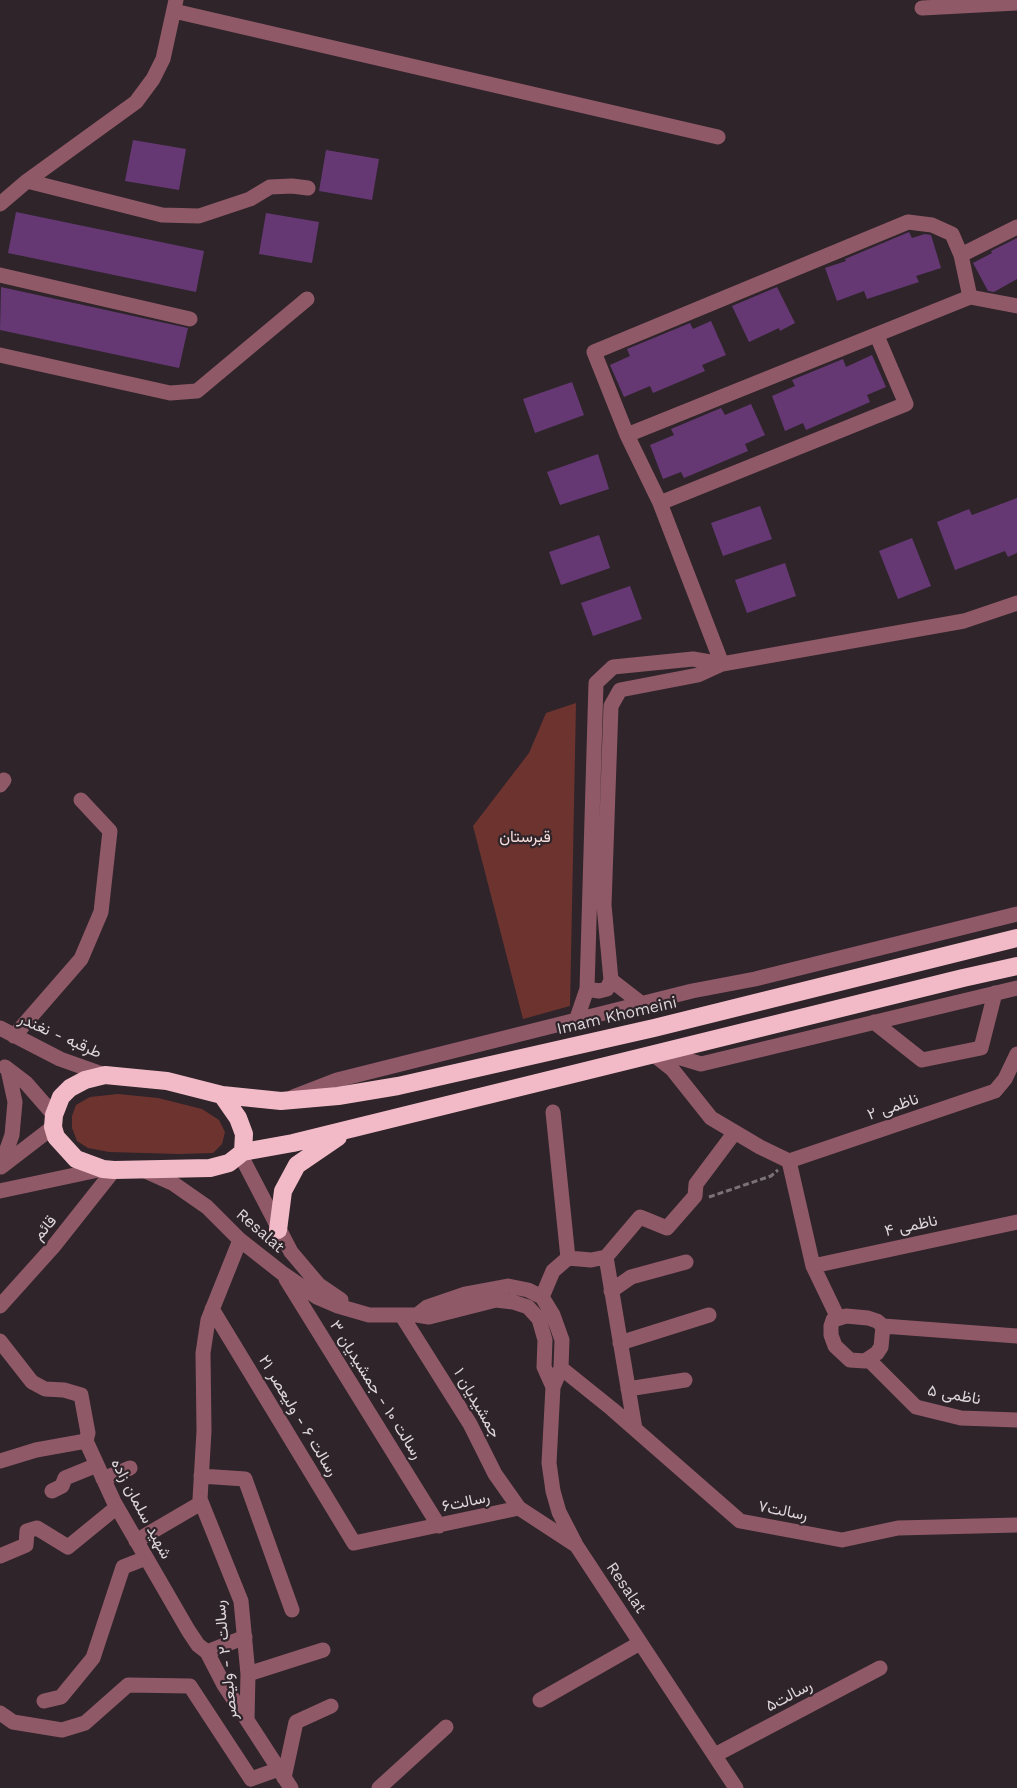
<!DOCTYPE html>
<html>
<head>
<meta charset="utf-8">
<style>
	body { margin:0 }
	canvas { display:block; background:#2e242a }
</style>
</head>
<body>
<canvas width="1017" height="1788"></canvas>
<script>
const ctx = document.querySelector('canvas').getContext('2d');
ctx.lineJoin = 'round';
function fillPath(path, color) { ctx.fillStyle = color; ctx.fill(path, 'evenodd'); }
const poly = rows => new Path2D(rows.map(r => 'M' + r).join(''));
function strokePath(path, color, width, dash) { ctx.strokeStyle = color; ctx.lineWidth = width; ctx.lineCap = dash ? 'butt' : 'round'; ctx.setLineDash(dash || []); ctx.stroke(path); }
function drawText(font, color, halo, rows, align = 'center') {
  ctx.font = font + ' "Work Sans",Vazirmatn,sans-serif'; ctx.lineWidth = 4.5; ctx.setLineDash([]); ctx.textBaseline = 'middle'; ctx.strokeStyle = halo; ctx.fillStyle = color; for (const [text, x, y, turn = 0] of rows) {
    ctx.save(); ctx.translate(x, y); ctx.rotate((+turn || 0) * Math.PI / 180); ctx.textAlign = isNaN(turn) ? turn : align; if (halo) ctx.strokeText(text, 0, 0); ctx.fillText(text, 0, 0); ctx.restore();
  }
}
fillPath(poly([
	[576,703,570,1006,523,1019,473,826,529,753,546,713],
	[118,1094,158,1098,202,1109,219,1120,225,1132,222,1144,213,1153,179,1154,109,1152,88,1148,77,1141,72,1128,72,1116,76,1105,90,1097]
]), '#6d332f');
fillPath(poly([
	[133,140,186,149,179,190,125,181],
	[326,150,379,159,372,200,319,191],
	[16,212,204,251,196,292,8,253],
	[266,213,319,222,312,263,259,254],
	[909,232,912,238,925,234,931,235,941,268,916,276,919,282,867,299,864,291,837,301,825,268,846,261,845,259],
	[1017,238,1017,279,994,292,988,291,973,263,992,253,991,251],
	[1,287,188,328,179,368,0,330],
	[777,287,795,323,780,331,779,328,749,342,732,306],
	[711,321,726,355,702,365,705,371,653,393,650,386,624,397,610,365,630,356,627,349,690,323,693,329],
	[872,355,886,387,867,395,870,402,806,430,803,423,785,431,772,396,795,386,792,380,843,359,846,367],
	[572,382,584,415,535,433,523,399],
	[751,404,765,435,745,444,748,451,684,478,681,472,663,479,650,445,674,435,671,429,721,408,725,415],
	[598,454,609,489,560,505,547,472],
	[1017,498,1017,553,1008,557,1005,551,955,570,937,522,969,509,972,515],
	[760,506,772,539,723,556,711,523],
	[599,535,610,568,561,585,549,552],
	[912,538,931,586,898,599,879,551],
	[785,563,796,596,747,613,735,580],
	[630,586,642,619,593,636,581,603]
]), '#653874');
strokePath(poly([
	[709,1197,771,1176,778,1170]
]), '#7b7277', 3, [6, 3]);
strokePath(poly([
	[922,8,1017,3],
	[174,11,718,137],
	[27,181,162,215,199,216,250,199,270,187,292,186,308,188],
	[0,204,27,181,136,102,153,79,163,59,176,0],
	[961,255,1017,227],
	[0,275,190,319],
	[970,297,1017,306],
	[0,355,170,393,197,391,307,299],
	[627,435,970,297,961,255,952,234,932,225,908,222,594,352,627,435,660,503,722,664],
	[660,503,906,404,877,336],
	[0,785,4,780],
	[587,989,599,991,607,989,611,980],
	[642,1004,611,980,604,905,611,706,620,690,698,675,722,664,964,621,1017,603],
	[576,1021,587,989,596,683,613,667,693,659,722,664],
	[874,1022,922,1060,981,1048,995,993],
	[0,1028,60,1059,105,1075],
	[14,1036,81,959,101,912,110,831,81,800],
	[661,1052,701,1064,1017,988],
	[653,1054,672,1069,711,1118,760,1147,789,1161],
	[5,1067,26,1083,54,1115],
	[293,1097,337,1080,692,991,755,979,1017,914],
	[553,1112,568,1258],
	[240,1154,291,1252,319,1285,341,1300],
	[789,1161,995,1091,1005,1079,1017,1054],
	[789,1161,813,1266,838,1318],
	[1,1166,12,1135,15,1102,8,1070],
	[1,1167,53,1127],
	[143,1170,174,1184,207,1207,240,1240,282,1273,317,1297,338,1306,369,1315,417,1315,429,1317,496,1300,513,1302,528,1307,539,1319,545,1340,544,1367,553,1387],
	[0,1191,103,1169],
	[240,1240,208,1320,203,1353,204,1431,200,1499,241,1601,248,1674,247,1720,291,1788],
	[606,1257,635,1429],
	[813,1266,1017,1222],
	[286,1279,439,1526],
	[611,1291,631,1277,686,1262],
	[542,1297,553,1271,568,1258,591,1260,606,1257,640,1217,667,1228,695,1196,696,1184,735,1132],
	[0,1306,53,1247,114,1170],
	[212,1309,354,1543,519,1508,574,1544],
	[417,1315,427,1307,465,1294,508,1286,528,1290,542,1297,553,1315,562,1340,561,1368,553,1387,549,1463,553,1491,559,1512,576,1545,736,1788],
	[402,1316,470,1424,495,1474,519,1508],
	[846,1316,868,1318,877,1321,883,1326,881,1347,877,1353,865,1361,850,1360,835,1346,831,1335,831,1326,833,1320,846,1316],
	[883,1326,1017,1336],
	[0,1341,32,1382,45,1389,64,1390,81,1395,88,1433,86,1441,114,1502,188,1630,198,1645,207,1652,224,1685,247,1720],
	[620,1343,709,1315],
	[868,1359,916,1407,961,1418,1017,1420],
	[561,1368,612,1409,740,1521,842,1540,898,1528,1017,1525],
	[628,1389,685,1380],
	[0,1461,36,1450,86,1441],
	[201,1476,245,1479,292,1610],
	[103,1479,130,1468],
	[52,1491,62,1486,65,1478,97,1465],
	[136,1541,201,1503],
	[0,1556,26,1545,27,1531,37,1528,68,1547,117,1507],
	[207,1652,245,1637],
	[248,1674,323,1650],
	[540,1700,640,1643],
	[44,1701,61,1697,93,1658,123,1567,146,1558],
	[0,1713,13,1722,62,1730,85,1723,128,1685,190,1686,251,1779,279,1769],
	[715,1755,880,1668],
	[284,1778,296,1722,331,1706],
	[379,1788,446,1727]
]), '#905967', 15);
strokePath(poly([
	[105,1075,167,1081,222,1095,238,1118,244,1134,243,1152,229,1163,210,1168,114,1170,103,1169,76,1159,56,1137,53,1127,54,1115,61,1097,70,1088,85,1080,105,1075],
	[222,1095,281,1101,338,1096,398,1086,654,1028,1017,938],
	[243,1152,293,1143,963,978,1017,966],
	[278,1230,283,1191,297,1165,338,1137]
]), '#f2bac7', 18);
drawText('16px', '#f6ddda', '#2e242a', [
	["قبرستان",525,837]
]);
drawText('16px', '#ddd6da', '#2e242a', [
	["Imam Khomeini",617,1016,-13],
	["طرقبه - نغندر",60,1036,24],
	["ناظمی ۲",893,1107,-19],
	["ناظمی ۴",911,1226,-12],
	["قائم",45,1228,-50],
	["Resalat",260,1231,41],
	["رسالت ۱۰ - جمشیدیان ۳",376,1390,58],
	["ناظمی ۵",954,1395,10],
	["جمشیدیان ۱",477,1403,60],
	["رسالت ۶ - ولیعصر ۲۱",298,1416,59],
	["رسالت۶",466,1502,-12],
	["شهید سلمان زاده",141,1509,62],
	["رسالت۷",783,1511,11],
	["Resalat",626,1588,56],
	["رسالت ۲ - ولیعصر",226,1660,-96],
	["رسالت۵",789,1696,-28]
]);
</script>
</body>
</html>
